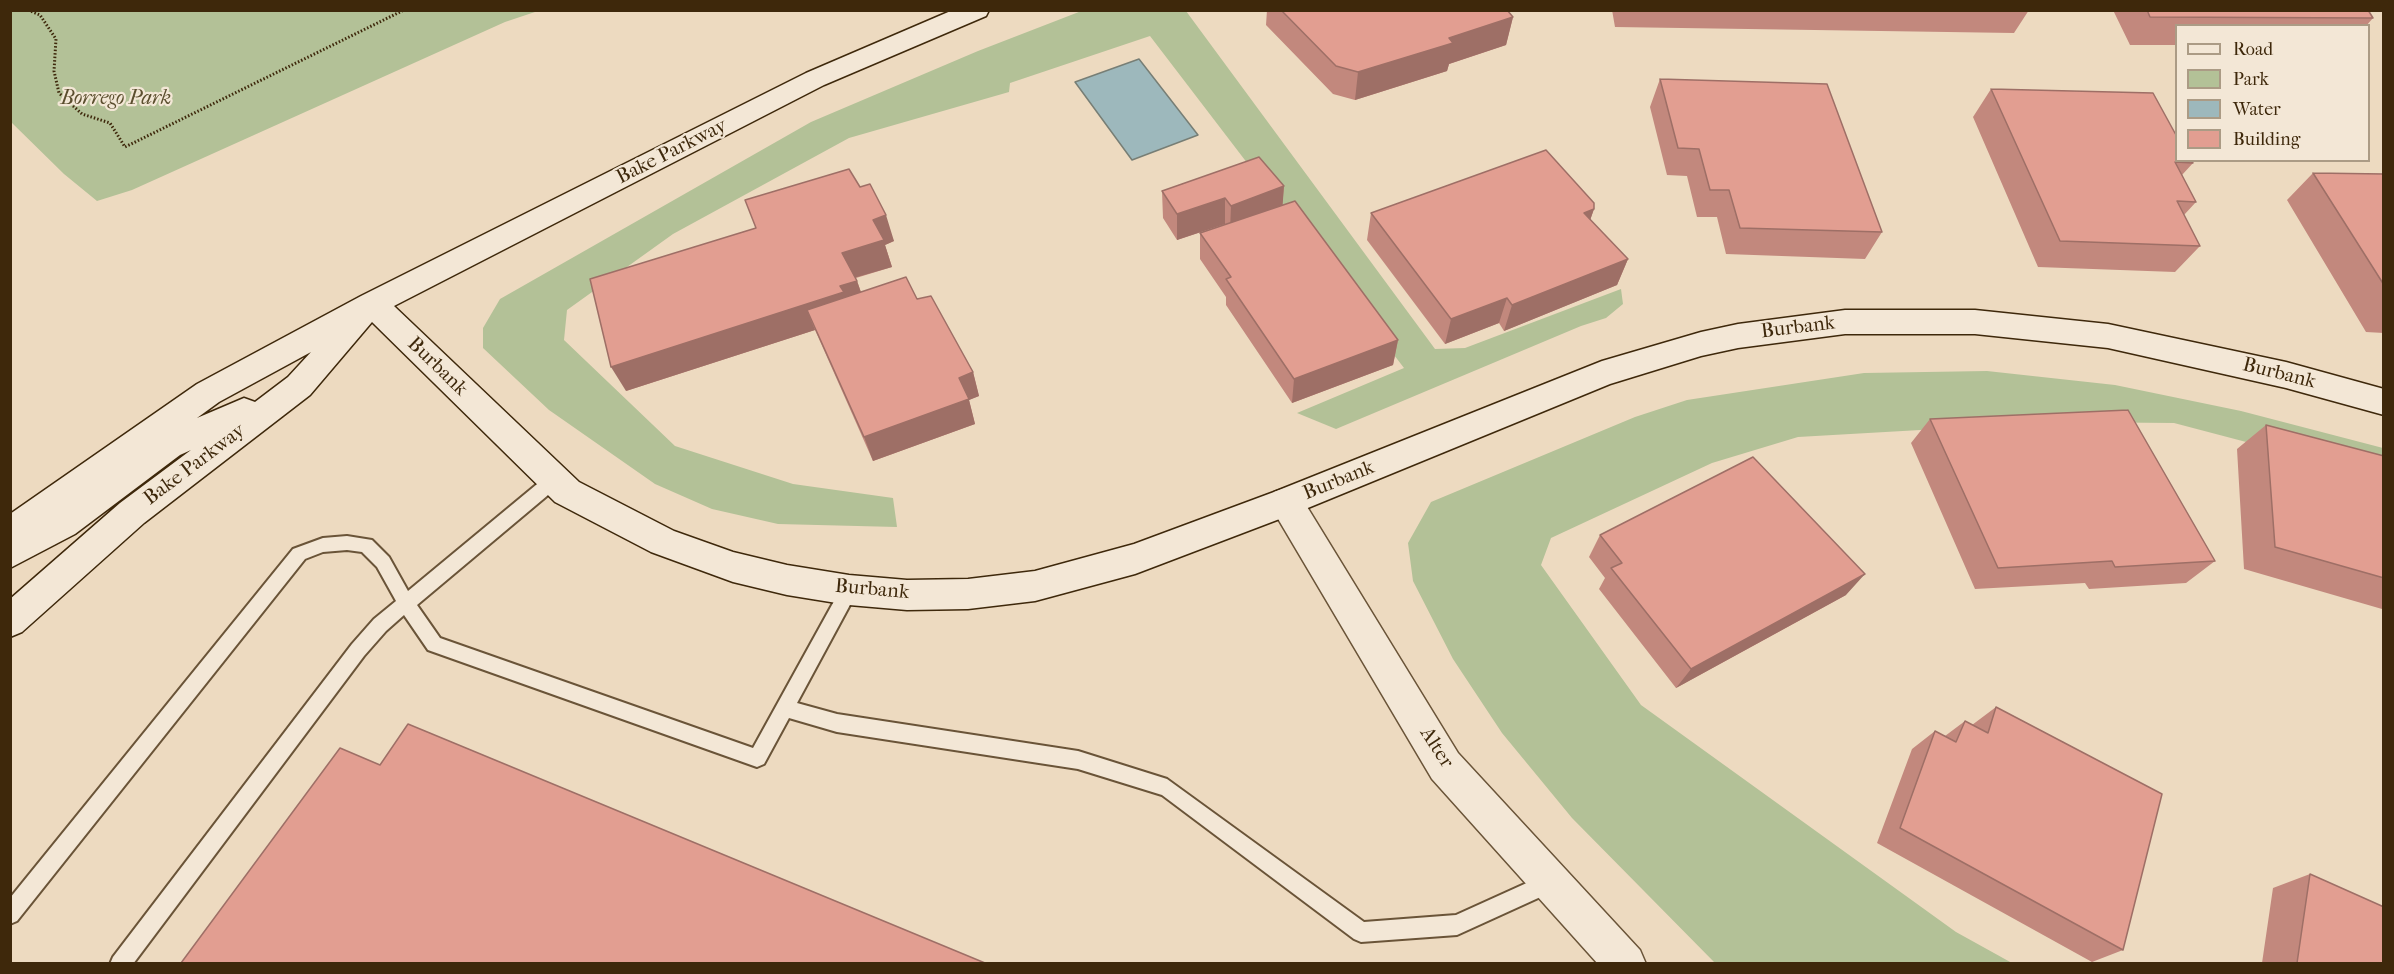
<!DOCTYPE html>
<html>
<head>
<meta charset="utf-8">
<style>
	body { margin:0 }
	#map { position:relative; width:2394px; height:974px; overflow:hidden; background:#eddac0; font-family:"IM FELL French Canon",serif }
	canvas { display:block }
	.frame { position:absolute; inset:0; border:12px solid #3e280b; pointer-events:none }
	.legend { position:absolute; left:2175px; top:24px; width:195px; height:138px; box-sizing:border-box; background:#f3e7d6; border:2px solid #ab9b85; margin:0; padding:8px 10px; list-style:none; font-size:18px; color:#3e280b }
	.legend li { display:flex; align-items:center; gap:12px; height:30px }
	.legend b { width:30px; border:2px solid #ab9b85 }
</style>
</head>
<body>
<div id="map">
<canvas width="2394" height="974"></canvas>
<div class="frame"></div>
<ul class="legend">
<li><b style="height:8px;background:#f3e7d6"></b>Road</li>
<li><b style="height:16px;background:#b3c197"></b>Park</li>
<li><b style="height:16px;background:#9db8bc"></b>Water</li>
<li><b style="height:16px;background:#e29e91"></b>Building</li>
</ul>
</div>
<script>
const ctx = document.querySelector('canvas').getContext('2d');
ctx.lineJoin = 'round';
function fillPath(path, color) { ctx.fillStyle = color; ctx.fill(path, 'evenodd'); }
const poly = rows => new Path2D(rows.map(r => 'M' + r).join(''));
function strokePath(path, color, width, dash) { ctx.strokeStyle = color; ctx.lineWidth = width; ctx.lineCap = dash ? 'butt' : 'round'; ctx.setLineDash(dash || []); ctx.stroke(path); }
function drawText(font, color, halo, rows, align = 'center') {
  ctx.font = font + ' "IM FELL French Canon",serif'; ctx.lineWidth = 4.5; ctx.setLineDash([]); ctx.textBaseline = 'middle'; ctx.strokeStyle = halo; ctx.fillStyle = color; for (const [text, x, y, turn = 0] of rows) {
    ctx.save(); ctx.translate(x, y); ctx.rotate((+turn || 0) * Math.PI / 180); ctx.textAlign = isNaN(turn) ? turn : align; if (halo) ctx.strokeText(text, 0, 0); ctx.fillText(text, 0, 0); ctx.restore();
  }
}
fillPath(poly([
	[1084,10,1186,11,1435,349,1465,348,1621,289,1623,304,1606,318,1581,326,1336,429,1297,413,1404,368,1150,36,1010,83,1009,92,849,138,673,234,567,310,564,340,675,446,793,484,893,498,897,527,778,524,712,509,655,484,549,410,483,348,483,328,500,299,811,122,978,51],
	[10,11,11,10,538,11,505,22,132,190,97,201,64,174,11,122],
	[1987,371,2115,385,2241,411,2383,448,2383,478,2174,423,2060,422,1798,437,1712,463,1551,538,1541,565,1641,705,1956,932,2012,963,1715,963,1572,818,1502,733,1453,659,1413,581,1408,543,1431,502,1635,417,1687,400,1864,373]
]), '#b3c197');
const water = poly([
	[1139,59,1198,135,1132,160,1075,82,1139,59]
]);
fillPath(water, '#9db8bc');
strokePath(water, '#777e75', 1.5);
const lane = poly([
	[554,473,560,475,562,480,560,485,417,605,440,638,753,748,843,585,849,582,855,585,858,590,797,703,837,714,1078,751,1167,779,1364,922,1456,915,1551,872,1558,875,1561,882,1558,889,1457,935,1361,942,1354,939,1162,795,1078,769,837,732,789,718,764,764,757,767,428,650,404,615,386,631,364,656,133,964,110,964,113,957,352,644,374,619,396,601,377,567,362,552,347,550,323,552,305,559,17,921,10,924,10,898,293,549,323,538,347,536,372,540,389,557,408,591,548,475,554,473]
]);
const street = poly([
	[1286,488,1298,492,1458,753,1640,950,1646,964,1598,964,1432,779,1274,512,1269,502,1274,492,1286,488]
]);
const secondary = poly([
	[953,10,989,10,986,16,824,85,394,306,579,482,674,531,733,552,787,565,849,575,907,580,968,579,1035,571,1134,544,1274,492,1602,361,1701,332,1738,324,1845,310,1975,310,2108,324,2286,362,2384,389,2384,415,2286,388,2108,348,1975,334,1845,334,1738,348,1701,356,1610,384,1298,512,1135,574,1035,601,968,609,907,610,849,605,787,595,733,582,651,552,555,502,372,322,310,395,144,523,22,632,10,637,10,599,120,503,191,450,180,455,75,534,12,567,10,514,197,384,361,296,806,73,953,10],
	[311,352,288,377,255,402,244,398,197,418,219,402,311,352]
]);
strokePath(lane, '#6a5438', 4);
strokePath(street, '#6a5438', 3);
strokePath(secondary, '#3e280b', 3);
strokePath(poly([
	[28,10,40,15,56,39,54,71,59,93,82,114,110,123,125,147,404,10]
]), '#3e280b', 3, [1.5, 2]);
fillPath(lane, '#f3e7d6');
fillPath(street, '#f3e7d6');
fillPath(secondary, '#f3e7d6');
fillPath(poly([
	[1267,10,1507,10,1513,17,1506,45,1449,64,1447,71,1355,100,1333,94,1266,25],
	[1612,10,2029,10,2014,33,1615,27],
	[2113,10,2368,10,2373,18,2366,26,2176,26,2176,45,2130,45],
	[1660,79,1882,232,1865,259,1726,254,1717,217,1697,217,1687,176,1667,175,1650,107],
	[1991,89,2193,163,2182,175,2196,202,2184,215,2200,246,2175,272,2038,267,1973,117],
	[2313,173,2384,174,2384,333,2366,332,2287,200],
	[1284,186,1282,206,1398,340,1393,365,1292,403,1226,305,1226,297,1200,259,1200,233,1225,224,1177,240,1163,218,1162,191],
	[860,187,894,241,885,245,892,267,856,278,861,292,917,299,973,372,979,396,969,400,975,424,873,461,815,330,626,391,756,228],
	[1594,209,1590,220,1628,259,1617,285,1504,331,1499,323,1445,344,1367,240,1371,213],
	[1930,419,2215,561,2186,583,2089,589,2085,583,1975,589,1911,443],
	[2266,425,2384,456,2384,608,2382,609,2244,569,2237,449],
	[1600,535,1846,595,1676,688,1599,589,1605,578,1589,557],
	[1996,707,2123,950,2092,962,1877,843,1912,749,1935,731,1945,736,1965,721,1972,725],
	[2310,874,2384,963,2262,963,2273,888]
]), '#c2887d');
fillPath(poly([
	[1513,17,1506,45,1449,64,1447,71,1355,100,1358,72,1449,38],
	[1284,186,1282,213,1230,232,1231,206],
	[1225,198,1225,224,1177,240,1177,214],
	[1594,209,1585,235,1584,213],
	[886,215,894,241,885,245,892,267,850,279,842,253,873,220],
	[1628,259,1617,285,1504,331,1512,305],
	[857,281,866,307,807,310,815,330,626,391,611,367,840,286],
	[1507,298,1499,323,1445,344,1451,319],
	[1398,340,1393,365,1292,403,1294,379],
	[973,372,979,396,969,400,975,424,873,461,864,437,959,378],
	[1865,574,1846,595,1676,688,1691,669]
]), '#9e6f66');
const building = poly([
	[1281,10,1507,10,1513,17,1449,38,1453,43,1358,72,1336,66,1281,10],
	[2147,10,2368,10,2373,18,2150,17,2147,10],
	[1660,79,1827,84,1882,232,1740,228,1729,190,1710,190,1699,149,1678,148,1660,79],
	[1991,89,2153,93,2176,135,2176,160,2191,160,2193,163,2175,162,2196,202,2177,201,2200,246,2060,241,1991,89],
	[1546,150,1594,203,1594,209,1584,213,1628,259,1512,305,1507,298,1451,319,1371,213,1546,150],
	[1259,157,1284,186,1231,206,1225,198,1177,214,1162,191,1259,157],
	[849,169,860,187,870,184,886,215,873,220,884,240,842,253,857,281,840,286,844,292,611,367,590,279,756,228,745,200,849,169],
	[2313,173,2384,174,2384,285,2313,173],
	[1295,201,1398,340,1294,379,1226,279,1231,277,1200,233,1295,201],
	[906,277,917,299,931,296,973,372,959,378,969,399,864,437,807,310,906,277],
	[2128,410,2215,561,2115,567,2112,561,1998,568,1930,419,2128,410],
	[2266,425,2384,456,2384,578,2275,547,2266,425],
	[1753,457,1865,574,1691,669,1611,568,1622,563,1600,535,1753,457],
	[1996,707,2162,794,2123,950,1900,828,1935,731,1956,742,1965,721,1988,733,1996,707],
	[408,724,985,963,181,963,340,748,380,765,408,724],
	[2310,874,2384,907,2384,963,2297,963,2310,874]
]);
fillPath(building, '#e29e91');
strokePath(building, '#9e6f66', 1.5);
drawText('italic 20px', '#5b4e2e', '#f3e7d6', [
	["Borrego Park",116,99]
]);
drawText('20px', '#3e280b', '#f3e7d6', [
	["Bake Parkway",672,152,-27],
	["Burbank",1798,328,-7],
	["Burbank",437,367,44],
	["Burbank",2279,374,14],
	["Bake Parkway",195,465,-37],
	["Burbank",1339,481,-22],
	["Burbank",872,590,5],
	["Alter",1436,748,57]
]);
</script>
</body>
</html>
